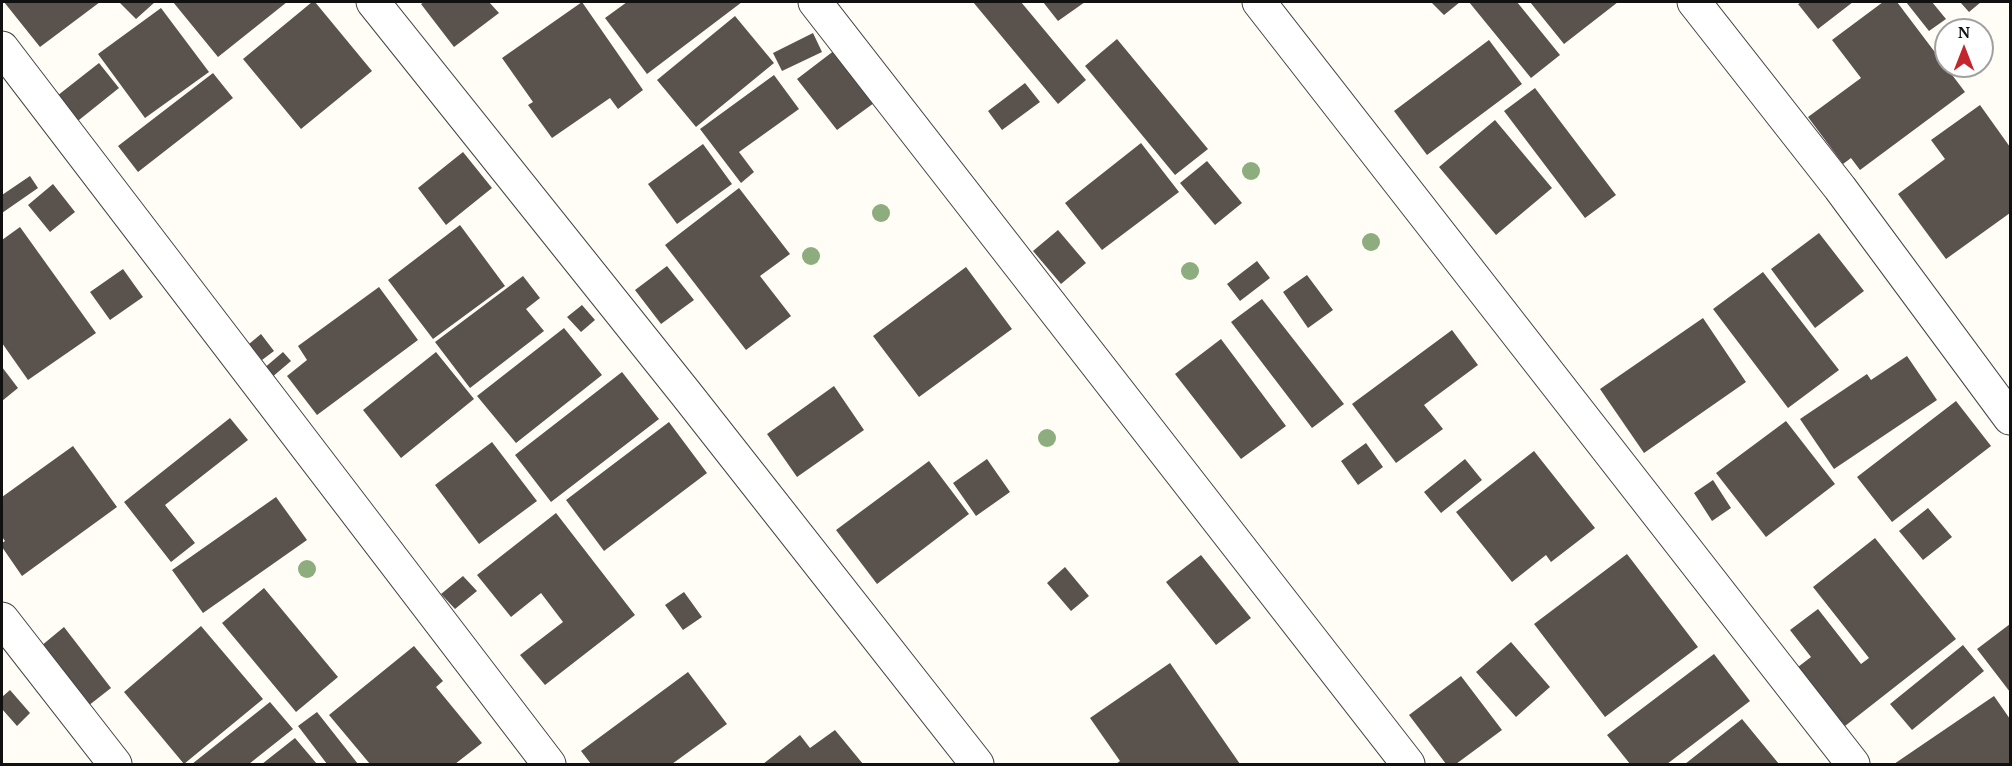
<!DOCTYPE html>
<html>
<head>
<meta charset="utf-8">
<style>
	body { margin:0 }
	#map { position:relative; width:2012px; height:766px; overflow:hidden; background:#fffdf5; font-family:"PT Serif",serif }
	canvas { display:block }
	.frame { position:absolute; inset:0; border:3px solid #111; pointer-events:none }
	.north { position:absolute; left:1934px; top:18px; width:60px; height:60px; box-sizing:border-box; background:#fff; border:2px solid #a0a0a0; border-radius:50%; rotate:0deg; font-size:16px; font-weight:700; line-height:24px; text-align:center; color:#111 }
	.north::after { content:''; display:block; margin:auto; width:21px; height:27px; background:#c4262e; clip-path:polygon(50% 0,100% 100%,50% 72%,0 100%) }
</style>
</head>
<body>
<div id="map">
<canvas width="2012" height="766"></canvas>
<div class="frame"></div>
<div class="north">N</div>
</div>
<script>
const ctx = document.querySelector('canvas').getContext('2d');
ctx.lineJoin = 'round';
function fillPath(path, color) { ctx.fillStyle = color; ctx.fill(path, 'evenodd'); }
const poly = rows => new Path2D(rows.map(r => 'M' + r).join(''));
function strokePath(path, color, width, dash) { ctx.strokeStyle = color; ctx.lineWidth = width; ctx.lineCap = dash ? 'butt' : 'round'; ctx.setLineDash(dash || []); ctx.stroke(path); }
fillPath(poly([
	[4,2,100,2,40,47],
	[119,2,155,2,136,19],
	[173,2,287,2,218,57],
	[312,2,315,2,372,71,301,129,243,59],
	[424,2,489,2,499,13,454,47,421,4],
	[582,2,643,90,618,109,610,98,552,138,528,105,533,102,502,58],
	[627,2,742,2,647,74,605,18],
	[973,2,1021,2,1086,80,1058,104],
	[1043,2,1085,2,1058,21],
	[1431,2,1460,2,1444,15],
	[1469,2,1517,2,1560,55,1531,78],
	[1530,2,1618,2,1564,44],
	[1802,2,1853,2,1818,29,1798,4],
	[1883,2,1897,2,1965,92,1860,170,1851,158,1843,164,1808,117,1861,78,1832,40],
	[1906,2,1932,2,1946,19,1929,31],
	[1960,2,1981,2,1969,12],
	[161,8,209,72,145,118,98,54],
	[735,16,774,63,696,127,657,80],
	[813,33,822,52,782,71,773,53],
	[1117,39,1208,149,1175,175,1085,66],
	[1489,40,1522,84,1427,155,1394,111],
	[835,50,874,103,837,130,797,79],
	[99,63,119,88,69,128,48,103],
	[213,73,233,98,138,172,118,146],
	[774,75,799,109,739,152,754,172,741,183,700,129],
	[1025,83,1040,102,1002,130,988,111],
	[1535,88,1616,195,1585,218,1504,111],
	[1980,105,2010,147,2010,213,1946,259,1898,194,1945,159,1931,140],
	[1495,120,1552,188,1496,235,1439,167],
	[1141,143,1179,192,1102,250,1065,203],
	[703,144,732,184,677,224,648,184],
	[463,152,492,188,446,225,418,188],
	[1207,161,1242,203,1215,225,1180,183],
	[30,176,38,188,2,213,2,195],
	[53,184,75,212,50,232,28,205],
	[739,188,790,254,760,276,791,316,746,350,665,245],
	[460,225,505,286,433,339,388,280],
	[20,227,96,333,28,380,2,343,2,240],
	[1058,230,1086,263,1061,284,1033,251],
	[1819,233,1864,291,1815,328,1771,269],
	[1257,261,1270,278,1240,301,1227,284],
	[667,266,694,300,661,324,635,290],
	[966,267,1012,329,919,397,873,336],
	[123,269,143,297,110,320,90,292],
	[1763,272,1839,370,1788,408,1713,309],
	[1307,275,1333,310,1308,328,1283,292],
	[523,276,540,298,526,309,544,331,470,388,435,342],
	[379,287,418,340,317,415,287,376,307,360,298,346],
	[1262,299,1344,404,1312,428,1231,322],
	[582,305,595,320,581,332,567,317],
	[1703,318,1746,382,1644,453,1600,389],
	[564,328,602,375,516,443,477,396],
	[1452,330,1478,365,1424,405,1443,429,1396,463,1352,404],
	[261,334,274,351,262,360,249,344],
	[1221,339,1286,426,1241,459,1175,374],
	[283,352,291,361,271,378,263,369],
	[436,352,474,399,401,458,363,410],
	[1907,356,1937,400,1834,469,1800,419,1867,374,1871,380],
	[2,367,18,388,2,401],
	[622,372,659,419,551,502,515,455],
	[834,386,864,430,797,477,767,434],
	[1956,401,1991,446,1892,522,1857,477],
	[230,418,248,440,165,505,195,543,171,562,124,502],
	[1786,421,1835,484,1766,537,1716,473],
	[669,422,707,473,604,551,566,500],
	[492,442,537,501,479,544,435,485],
	[1366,443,1383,467,1358,485,1341,461],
	[73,446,117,507,22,576,2,547,2,543,5,541,2,537,2,497],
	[1534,451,1595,528,1551,562,1546,555,1512,582,1456,512],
	[987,459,1010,492,976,516,953,483],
	[1465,459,1482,480,1441,513,1424,492],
	[929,461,969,514,877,584,836,530],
	[1713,480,1731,508,1712,521,1694,493],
	[276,497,307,540,203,613,172,570],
	[1928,508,1952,537,1923,560,1899,531],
	[556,513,635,615,545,685,520,655,563,622,541,593,511,617,477,575],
	[1875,538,1956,639,1845,726,1798,667,1811,657,1790,630,1818,609,1861,664,1869,658,1813,587],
	[1627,554,1698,647,1605,717,1534,624],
	[1201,555,1251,618,1216,645,1166,582],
	[1065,567,1089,596,1071,611,1047,583],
	[463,576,477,591,455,609,441,594],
	[264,588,338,677,296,712,222,623],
	[684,592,702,617,683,630,665,605],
	[2010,624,2010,692,1977,649],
	[201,626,263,699,184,764,124,692],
	[64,627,111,688,88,706,41,646],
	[1511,642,1550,687,1516,717,1476,672],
	[1963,645,1984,671,1912,730,1890,704],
	[414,646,443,681,436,687,482,743,455,764,370,764,329,715],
	[1714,654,1750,701,1667,764,1630,764,1607,735],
	[1170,663,1240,764,1116,764,1120,761,1090,718],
	[688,672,727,724,672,764,591,764,581,751],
	[1461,676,1502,730,1456,764,1446,764,1409,715],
	[10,690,30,713,17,726,2,709,2,697],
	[1994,696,2010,719,2010,764,1894,764],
	[270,702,293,729,249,764,192,764],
	[317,712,358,764,327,764,298,726],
	[1742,719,1779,764,1685,764],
	[835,730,863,764,763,764,800,735,810,748],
	[295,738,317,764,262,764]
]), '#5a524d');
const street = poly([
	[373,2,687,395,977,764],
	[815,2,1408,764],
	[1259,2,1853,764],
	[1694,2,1840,188,2010,418],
	[2,48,549,764],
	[2,619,115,764]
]);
strokePath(street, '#444', 35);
strokePath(street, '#fff', 33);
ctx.fillStyle = '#8dad7f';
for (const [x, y] of [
	[1251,171],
	[881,213],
	[1371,242],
	[811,256],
	[1190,271],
	[1047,438],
	[307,569]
]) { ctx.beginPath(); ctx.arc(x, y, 9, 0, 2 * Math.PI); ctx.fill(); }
</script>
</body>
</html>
